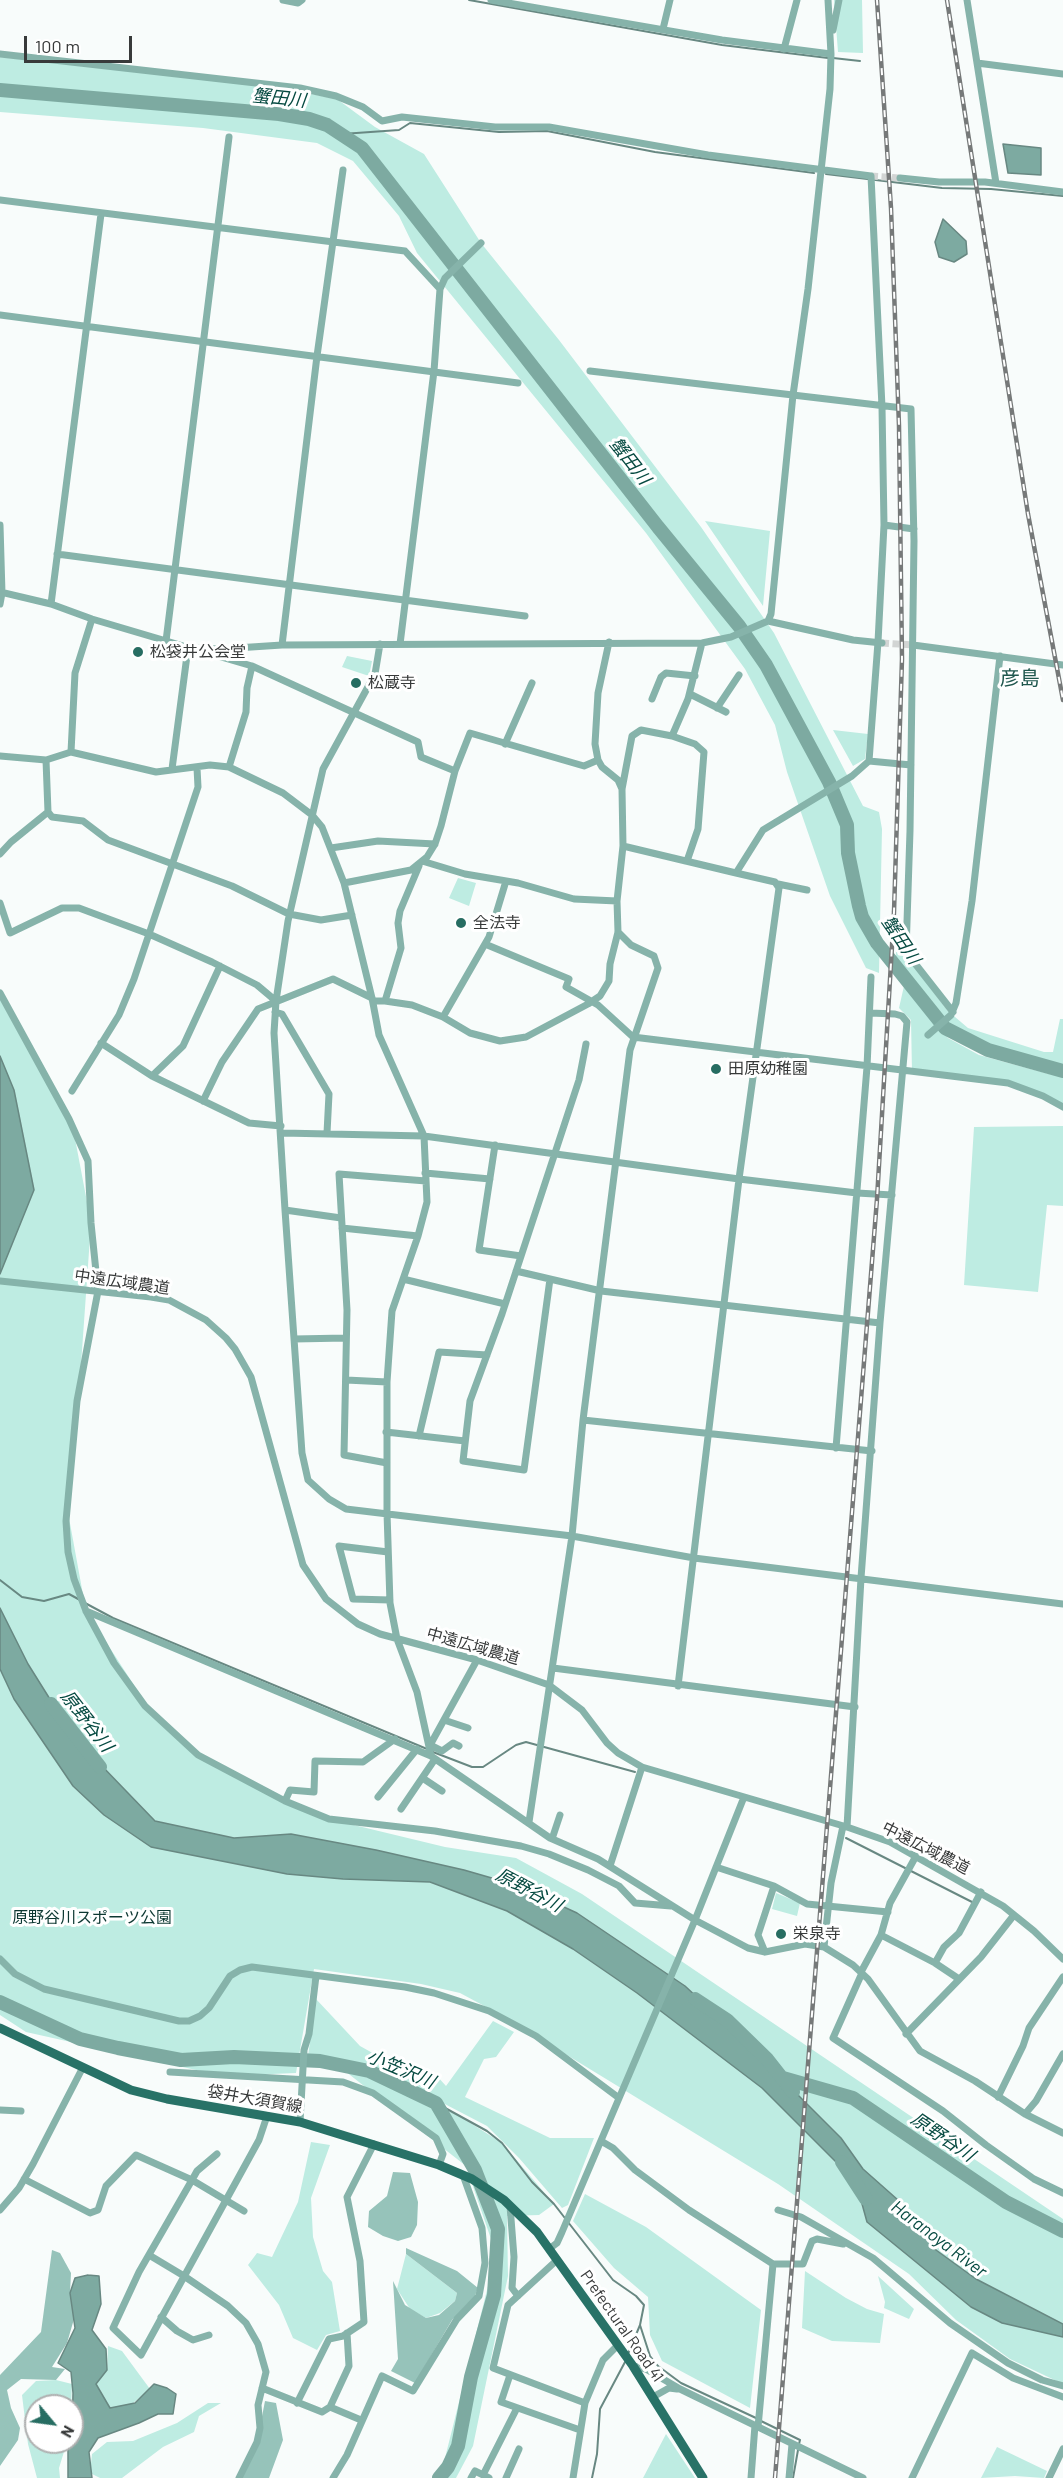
<!DOCTYPE html>
<html>
<head>
<meta charset="utf-8">
<style>
	body { margin:0 }
	#map { position:relative; width:1063px; height:2478px; overflow:hidden; background:#f8fcfb; font-family:Barlow,sans-serif }
	canvas { display:block }
	.north { position:absolute; left:24px; top:2394px; width:60px; height:60px; box-sizing:border-box; background:#fff; border:2px solid #afb0b0; border-radius:50%; rotate:119deg; font-size:16px; font-weight:700; line-height:24px; text-align:center; color:#383a3a }
	.north::after { content:''; display:block; margin:auto; width:21px; height:27px; background:#276d62; clip-path:polygon(50% 0,100% 100%,50% 72%,0 100%) }
	.scale { position:absolute; left:24px; top:36px; width:108px; height:27px; box-sizing:border-box; border:3px solid #383a3a; border-top:0; padding-left:8px; font-size:18px; line-height:21px; white-space:nowrap; color:#383a3a; -webkit-text-stroke:4px #fff; paint-order:stroke }
</style>
</head>
<body>
<div id="map">
<canvas width="1063" height="2478"></canvas>
<div class="north">N</div>
<div class="scale">100 m</div>
</div>
<script>
const ctx = document.querySelector('canvas').getContext('2d');
ctx.lineJoin = 'round';
function fillPath(path, color) { ctx.fillStyle = color; ctx.fill(path, 'evenodd'); }
const poly = rows => new Path2D(rows.map(r => 'M' + r).join(''));
function strokePath(path, color, width, dash) { ctx.strokeStyle = color; ctx.lineWidth = width; ctx.lineCap = dash ? 'butt' : 'round'; ctx.setLineDash(dash || []); ctx.stroke(path); }
function drawText(font, color, halo, rows, align = 'center') {
  ctx.font = font + ' Barlow,"Noto Sans JP",sans-serif'; ctx.lineWidth = 6; ctx.setLineDash([]); ctx.textBaseline = 'middle'; ctx.strokeStyle = halo; ctx.fillStyle = color; for (const [text, x, y, turn = 0] of rows) {
    ctx.save(); ctx.translate(x, y); ctx.rotate((+turn || 0) * Math.PI / 180); ctx.textAlign = isNaN(turn) ? turn : align; if (halo) ctx.strokeText(text, 0, 0); ctx.fillText(text, 0, 0); ctx.restore();
  }
}
fillPath(poly([
	[834,0,862,0,863,53,838,52],
	[0,57,286,89,337,99,375,127,424,154,481,243,559,340,701,527,774,633,863,806,879,812,882,829,879,973,866,968,830,896,787,772,775,725,745,669,646,533,417,253,399,216,353,161,317,143,203,128,0,112],
	[705,521,770,531,763,606],
	[347,656,372,661,369,676,342,667],
	[833,730,868,734,865,759,853,766],
	[458,878,476,883,469,906,449,898],
	[896,952,903,952,948,1011,968,1028,1044,1052,1053,1052,1060,1019,1063,1019,1063,1068,988,1046,958,1032,944,1021,919,990,896,959],
	[904,986,948,1038,979,1055,1049,1074,1063,1076,1063,1108,1014,1085,912,1072,911,1020,899,1008],
	[0,995,73,1128,91,1223,79,1393,67,1507,86,1611,152,1713,198,1755,329,1819,445,1847,516,1858,582,1894,1063,2219,1063,2384,1010,2359,956,2320,909,2274,778,2184,503,2016,460,1993,421,1984,314,1969,296,2073,223,2076,26,2032,0,2015],
	[1063,1126,1063,1206,1047,1205,1038,1292,964,1285,974,1127],
	[776,1893,800,1903,797,1916,772,1909],
	[316,1999,360,2046,396,2066,437,2076,446,2086,493,2021,514,2032,496,2057,484,2059,465,2097,550,2138,594,2138,568,2205,562,2208,519,2158,487,2126,391,2076,330,2057,308,2056],
	[336,2064,393,2084,461,2117,502,2143,554,2204,539,2215,507,2216,508,2276,473,2446,456,2478,433,2478,443,2466,488,2286,491,2239,466,2166],
	[311,2142,330,2145,311,2198,313,2237,323,2271,332,2282,340,2331,326,2335,317,2350,293,2338,279,2305,248,2265,257,2253,272,2257,298,2202],
	[585,2194,646,2227,761,2310,750,2408,662,2361,650,2335,648,2297,614,2268,573,2221],
	[406,2254,457,2293,455,2301,440,2313,426,2318,410,2309,397,2289],
	[805,2271,846,2298,867,2309,884,2314,880,2343,832,2341,802,2328],
	[878,2276,914,2309,909,2319,884,2308,885,2302],
	[108,2346,122,2351,150,2389,132,2404,107,2409,96,2384,107,2370],
	[56,2380,72,2384,71,2406,36,2406,36,2442,67,2442,59,2468,60,2478,37,2478,28,2444,22,2395,36,2381],
	[208,2403,221,2403,199,2416,194,2432,163,2447,122,2478,100,2478,90,2473,92,2454,107,2442,133,2441,177,2423],
	[666,2434,695,2478,643,2478],
	[997,2447,1047,2471,1044,2478,1015,2476,981,2478]
]), '#beece2');
fillPath(poly([
	[393,2172,410,2173,418,2202,417,2225,411,2237,398,2241,383,2236,368,2227,369,2211,387,2196],
	[406,2248,457,2271,478,2288,475,2296,452,2320,415,2383,391,2371,398,2359,393,2281,405,2305,426,2318,439,2315,455,2301,457,2293,406,2254],
	[52,2250,60,2253,71,2273,70,2293,74,2319,67,2343,52,2367,65,2369,56,2380,21,2379,7,2390,11,2408,20,2428,18,2440,0,2466,0,2375,41,2332],
	[265,2401,276,2403,283,2440,269,2478,242,2478,257,2442]
]), '#96c3ba');
const water = poly([
	[1003,144,1041,148,1041,175,1008,173,1003,144],
	[943,219,966,241,967,254,954,262,939,257,935,242,943,219],
	[0,1056,14,1090,34,1190,0,1274,0,1056],
	[0,1608,28,1664,73,1736,155,1821,234,1838,291,1834,376,1850,464,1870,516,1885,577,1913,685,1986,741,2038,841,2138,863,2169,898,2200,936,2250,976,2279,1063,2324,1063,2337,1002,2323,971,2307,867,2222,856,2182,762,2088,637,1993,573,1949,507,1911,430,1882,343,1879,287,1874,151,1847,104,1815,73,1786,14,1699,0,1669,0,1608],
	[88,2275,99,2276,101,2304,92,2330,106,2349,107,2370,96,2384,110,2408,135,2403,154,2384,167,2388,176,2394,173,2414,158,2414,139,2423,98,2438,89,2452,92,2478,68,2478,68,2447,69,2442,72,2442,73,2393,71,2372,58,2363,75,2328,70,2293,75,2278,88,2275]
]);
fillPath(water, '#7daaa1');
strokePath(water, '#688882', 1.5);
strokePath(poly([
	[469,0,722,45,828,58],
	[833,58,860,61],
	[342,134,399,130,410,123,499,132,547,131,655,152,814,173],
	[826,174,942,188,991,189,1063,196],
	[0,1580,22,1597,44,1601,69,1594,80,1600],
	[85,1603,113,1618,427,1749],
	[433,1752,472,1767,483,1767,516,1745,526,1742,635,1772],
	[846,1838,974,1903],
	[436,2103,487,2131,502,2143,532,2182,554,2204,613,2280,636,2296,644,2305,640,2325,628,2354],
	[640,2325,650,2356,658,2366,681,2383,756,2418],
	[761,2421,800,2440,799,2444],
	[592,2478,597,2454,600,2409,625,2362],
	[793,2478,798,2450]
]), '#688882', 2);
strokePath(poly([
	[0,90,279,114,309,119,327,125,362,148,658,527,739,626,766,665,829,782,847,825,848,853,859,906,862,917,877,943,945,1028,988,1050,1063,1071],
	[51,1704,100,1767],
	[695,1999,727,2020,767,2059,793,2092],
	[0,2002,80,2039,118,2048,181,2060,234,2057,320,2061,369,2071,436,2103,475,2170,498,2229,494,2295,471,2377,458,2446,448,2467,439,2478],
	[783,2078,853,2098,1006,2202,1063,2231],
	[842,2162,866,2199]
]), '#7daaa1', 14);
strokePath(poly([
	[871,176,900,178],
	[882,643,913,645]
]), '#d2d5d4', 7, [7, 3.5]);
strokePath(poly([
	[283,0,298,3,302,0],
	[491,0,722,40,831,54],
	[967,0,996,183],
	[663,29,670,0],
	[833,30,839,0],
	[784,49,797,0],
	[0,54,300,88,336,96,363,107,382,121,402,117,495,127,549,127,708,155,871,176,882,407,884,525,878,642,869,761,852,776,763,830,736,873,623,846],
	[977,63,1063,74],
	[900,178,939,182,985,182,1063,192],
	[0,200,405,251,440,289],
	[0,315,518,383],
	[590,371,911,409,914,541,910,831,906,952,953,1012],
	[0,525,2,593,0,604],
	[884,525,914,529],
	[57,554,525,616],
	[0,592,51,604,92,619,190,648],
	[51,604,101,214],
	[768,621,853,640,882,643],
	[166,641,229,137],
	[609,642,598,693,595,744,598,760,602,767,618,780,622,789],
	[380,644,375,674,323,769,288,921,276,1001,274,1033,285,1210,302,1453,308,1480,329,1499,346,1509,572,1536,694,1558,1063,1604],
	[400,644,434,371,440,289,445,278,481,243],
	[282,645,317,356,343,170],
	[913,645,1063,665],
	[188,648,221,649,282,645,702,643,731,637,768,621,771,614,793,395,808,289,830,89,831,54,828,0],
	[204,652,252,666,418,742,421,757,455,771],
	[690,694,726,712],
	[652,699,661,677,666,673,695,676],
	[717,708,739,675],
	[672,736,695,744,704,752,698,829,687,861],
	[505,744,532,683],
	[71,752,75,673,92,619],
	[0,756,46,760,71,752,156,772,210,765,229,767,283,793,312,815,322,827,344,883,372,998,379,1035,424,1136,427,1202,418,1236,392,1311,387,1382,387,1513,390,1603,397,1639,417,1692,431,1756],
	[46,760,48,812,52,817,83,821,108,840,232,886,289,914,321,920,352,915],
	[869,761,911,765],
	[229,767,246,712,247,688,252,666],
	[172,769,188,648],
	[331,848,378,841,435,844],
	[0,854,11,842,48,812],
	[422,861,465,874,518,883,574,899,617,901],
	[344,883,411,870,427,857,435,844,441,826,455,771,470,733,584,766,598,760],
	[778,884,807,890],
	[0,903,10,933,62,908,79,908,149,934,212,962,257,985,276,1001],
	[485,944,569,979,566,987,598,1005,633,1037,1008,1083,1043,1096,1063,1107],
	[0,993,69,1119,88,1161,91,1223,98,1291,77,1401,66,1521,68,1552,74,1579,86,1611,114,1663,145,1706,198,1755,285,1801,329,1819,435,1831,521,1846,549,1854,588,1870,619,1886,635,1903,671,1906],
	[373,1001,385,1001,412,1005,443,1017,470,1033,500,1041,526,1037,588,1004,600,996,609,981,610,964,618,932,617,901,623,846,622,789,632,736,641,730,672,736,688,699,702,643],
	[385,1001,401,948,398,923,400,911,419,866],
	[275,1012,282,1014,329,1094,327,1133],
	[443,1017,489,937,506,881],
	[928,1035,951,1015,956,1003,972,901,1000,656],
	[101,1043,152,1076,249,1123,281,1126],
	[152,1076,183,1046,220,966],
	[72,1091,119,1015,134,979,198,787,197,768],
	[203,1101,222,1062,258,1009,333,979,372,998],
	[282,1133,424,1136,739,1179,857,1193,892,1195],
	[495,1145,479,1250,521,1256],
	[425,1173,490,1179],
	[285,1210,341,1218],
	[342,1228,418,1236],
	[516,1271,601,1291,880,1323],
	[403,1279,505,1304],
	[550,1279,524,1470,463,1461,470,1401,502,1314,579,1080,586,1044],
	[0,1281,151,1297,169,1300,206,1320,226,1338,235,1349,251,1377,303,1565,326,1599,358,1624,380,1634,477,1660,549,1685,582,1710,607,1743,618,1753,642,1767,847,1827,890,1842,1003,1906,1034,1931,1063,1959],
	[294,1339,346,1338],
	[346,1380,387,1382],
	[583,1420,872,1451],
	[386,1432,465,1441],
	[419,1436,439,1352,487,1355],
	[836,1448,867,1067,871,977],
	[387,1463,344,1455,347,1310,339,1174,426,1181],
	[388,1552,339,1546,353,1599,390,1600],
	[86,1611,431,1756,550,1838,598,1859,695,1920,748,1948,765,1952,805,1944,824,1947,853,1965,868,1979,920,2051,975,2081,1025,2114,1063,2133],
	[553,1668,855,1707],
	[678,1686,739,1179,779,888,775,882,736,873],
	[444,1720,468,1728],
	[430,1745,442,1751,453,1743,459,1746],
	[429,1747,477,1660],
	[424,1779,442,1791],
	[378,1797,417,1749],
	[285,1801,290,1790,314,1792,315,1761,363,1762,395,1739],
	[401,1809,435,1759],
	[529,1822,572,1536,583,1420,630,1050,658,968,654,956,631,945,618,932],
	[847,1827,861,1578,880,1323,907,1022,902,1016,895,1014,870,1013],
	[552,1839,560,1815],
	[610,1866,642,1767],
	[716,1867,774,1886,807,1904,888,1912],
	[881,1935,935,1963,959,1979],
	[824,1947,831,1883,843,1826],
	[765,1952,758,1935,774,1886],
	[0,1959,15,1974,44,1989,179,2021,189,2021,200,2016,209,2008,230,1976,240,1970,252,1967,405,1987,434,1993,489,2011,536,2036,619,2098],
	[935,1963,944,1947,959,1933,981,1892],
	[861,1972,881,1935,890,1903,916,1856],
	[862,1973,833,2038,943,2111,986,2145,1034,2179,1063,2193],
	[906,2034,981,1957,1014,1915],
	[170,2072,343,2082,373,2093,436,2138,443,2154,439,2165],
	[998,2097,1023,2046,1029,2028,1063,1977],
	[0,2110,21,2111],
	[1025,2114,1036,2101,1063,2054],
	[300,2122,304,2050,309,2034,316,1976],
	[601,2141,613,2148,635,2170,689,2210,773,2264,758,2427],
	[217,2154,197,2171,192,2180,139,2272,113,2328,141,2355,259,2140,267,2116],
	[24,2179,90,2213,98,2210,106,2186,136,2155,192,2180,244,2211],
	[510,2206,514,2257,512,2288,518,2296],
	[0,2210,19,2188,33,2164,82,2069],
	[778,2210,801,2217,873,2258,950,2323,1008,2363,1042,2380,1063,2386],
	[549,2249,557,2243,562,2232,695,1920,744,1797],
	[149,2255,184,2276,228,2306,246,2323,258,2344,266,2372,258,2405,260,2428,257,2442,239,2478],
	[557,2260,508,2305,493,2368,585,2403],
	[773,2264,803,2264,812,2241,817,2239,843,2244],
	[161,2317,177,2331,193,2340,209,2335],
	[633,2366,646,2369,680,2389,863,2478],
	[510,2375,501,2402,580,2430],
	[262,2388,322,2412,330,2407,361,2420],
	[653,2397,669,2388,677,2389],
	[297,2403,329,2339,343,2336,364,2322,360,2261,347,2197,374,2144],
	[330,2407,349,2366,347,2333],
	[483,2475,517,2408],
	[333,2478,347,2455,382,2376,413,2391,457,2319,479,2296,485,2263,482,2228,463,2175],
	[471,2478,475,2471,489,2478],
	[506,2478,519,2449],
	[573,2478,585,2403,603,2360,618,2345],
	[751,2478,755,2425],
	[789,2478,792,2444],
	[912,2478,972,2353,1013,2378,1063,2397],
	[1049,2478,1063,2449]
]), '#86b3aa', 7);
strokePath(poly([
	[0,2028,131,2090,167,2099,300,2122,439,2165,472,2179,504,2200,537,2232,633,2366,703,2478]
]), '#287267', 9);
const rail = poly([
	[947,0,1028,514,1063,700],
	[775,2478,877,1199,894,912,902,659,899,426,891,208,877,0]
]);
strokePath(rail, '#767979', 4.5);
strokePath(rail, '#fff', 2, [7]);
for (const [x, y, r, color] of [
	[138,652,6,"#276d62"],
	[356,683,6,"#276d62"],
	[461,923,6,"#276d62"],
	[716,1069,6,"#276d62"],
	[781,1934,6,"#276d62"]
]) { const dot = new Path2D(); dot.arc(x, y, r, 0, 2 * Math.PI); ctx.fillStyle = color; ctx.fill(dot); strokePath(dot, '#fff', 2); }
drawText('16px', '#383a3a', '#fff', [
	["松袋井公会堂",150,652],
	["松蔵寺",368,683],
	["全法寺",473,923],
	["田原幼稚園",728,1069],
	["栄泉寺",793,1934]
], 'left');
drawText('16px', '#383a3a', '#fff', [
	["中遠広域農道",122,1282,8],
	["中遠広域農道",473,1646,16],
	["中遠広域農道",926,1848,27],
	["袋井大須賀線",255,2099,10],
	["Prefectural Road 41",622,2326,55]
]);
drawText('16px', '#0d3832', '#fff', [
	["原野谷川スポーツ公園",92,1918]
]);
drawText('italic 18px', '#064a41', '#fff', [
	["蟹田川",279,98,6],
	["蟹田川",630,461,52],
	["蟹田川",901,940,56],
	["原野谷川",87,1721,52],
	["原野谷川",529,1890,28],
	["小笠沢川",401,2069,23],
	["原野谷川",943,2137,34],
	["Haranoya River",939,2239,37]
]);
drawText('20px', '#20574e', '#fff', [
	["彦島",1020,678]
]);
</script>
</body>
</html>
